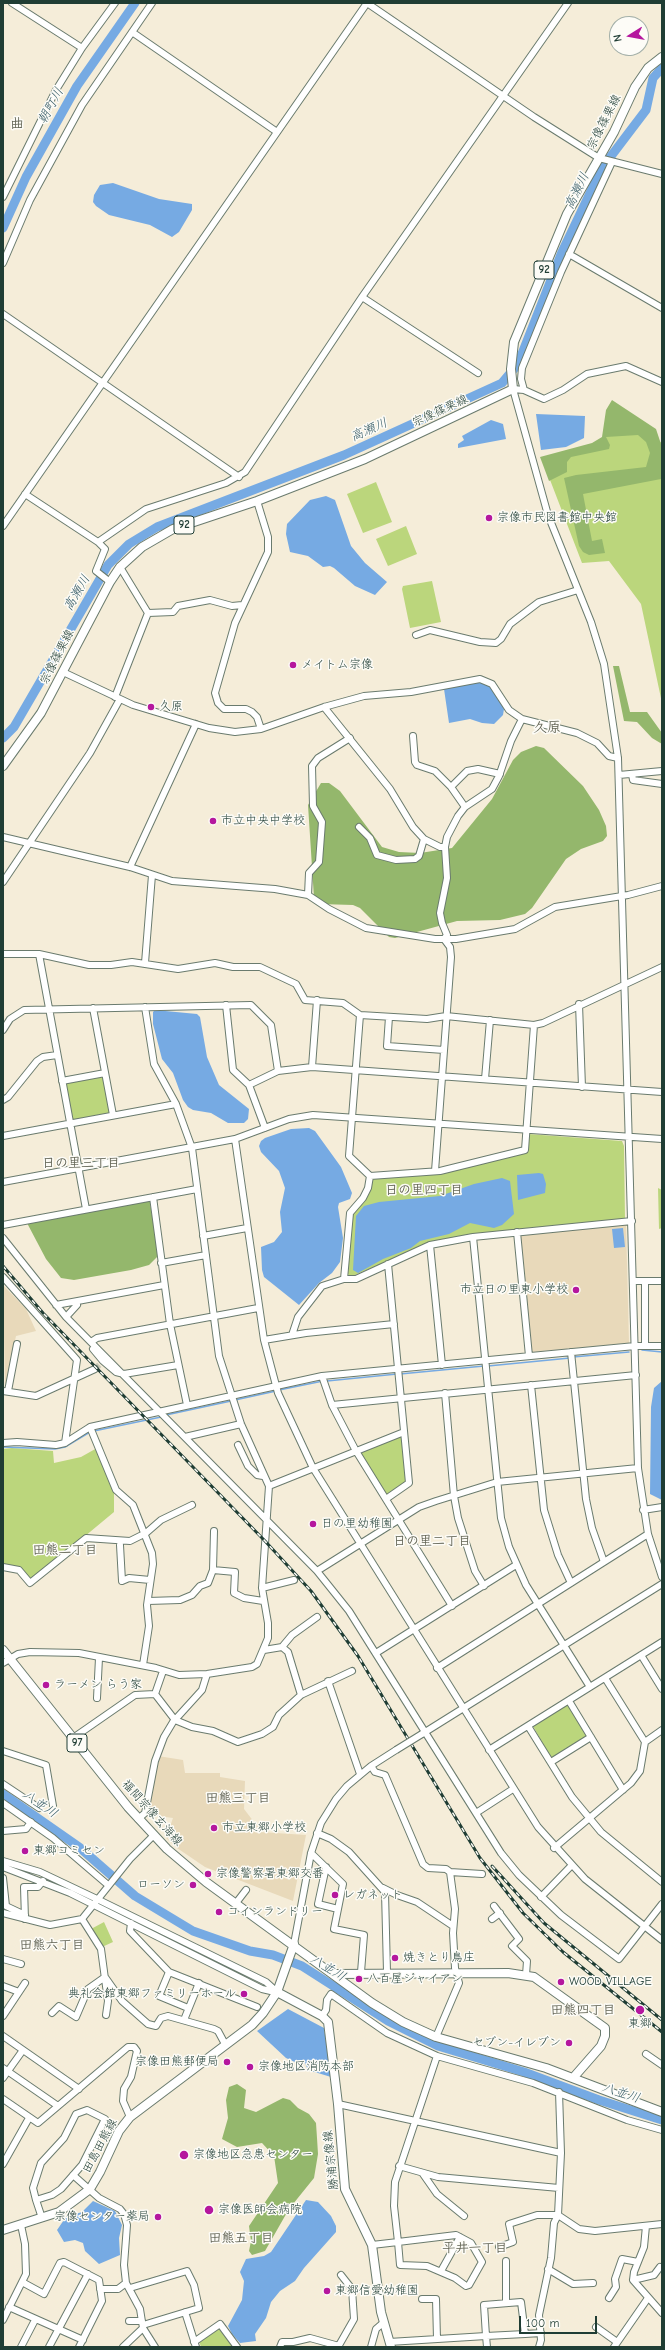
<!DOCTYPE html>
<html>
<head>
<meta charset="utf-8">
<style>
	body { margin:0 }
	#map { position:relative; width:665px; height:2350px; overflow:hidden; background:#f5edd9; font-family:"Comic Neue",sans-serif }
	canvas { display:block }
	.frame { position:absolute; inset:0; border:4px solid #1f3d34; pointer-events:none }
	.north { position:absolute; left:609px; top:16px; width:40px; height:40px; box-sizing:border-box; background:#fdfcf7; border:1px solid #a4b0a9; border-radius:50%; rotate:259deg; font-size:11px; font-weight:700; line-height:16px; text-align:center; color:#1f3d34 }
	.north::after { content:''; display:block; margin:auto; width:14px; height:18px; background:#b5179e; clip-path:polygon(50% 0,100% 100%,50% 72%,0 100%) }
	.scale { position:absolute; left:519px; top:2316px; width:78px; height:18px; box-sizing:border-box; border:2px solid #1f3d34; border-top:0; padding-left:5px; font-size:12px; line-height:14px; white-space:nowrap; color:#1f3d34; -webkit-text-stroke:3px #fdfcf7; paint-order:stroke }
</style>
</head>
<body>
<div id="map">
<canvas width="665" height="2350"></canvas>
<div class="frame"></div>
<div class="north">N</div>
<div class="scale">100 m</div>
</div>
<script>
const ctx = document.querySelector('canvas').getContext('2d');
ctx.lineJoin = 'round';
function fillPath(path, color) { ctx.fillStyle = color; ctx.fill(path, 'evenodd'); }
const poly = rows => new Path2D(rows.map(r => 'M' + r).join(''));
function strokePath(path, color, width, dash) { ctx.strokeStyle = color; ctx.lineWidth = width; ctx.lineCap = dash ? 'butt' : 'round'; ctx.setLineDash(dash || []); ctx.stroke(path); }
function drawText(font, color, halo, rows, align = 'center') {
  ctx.font = font + ' "Comic Neue","Klee One",sans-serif'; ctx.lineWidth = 3; ctx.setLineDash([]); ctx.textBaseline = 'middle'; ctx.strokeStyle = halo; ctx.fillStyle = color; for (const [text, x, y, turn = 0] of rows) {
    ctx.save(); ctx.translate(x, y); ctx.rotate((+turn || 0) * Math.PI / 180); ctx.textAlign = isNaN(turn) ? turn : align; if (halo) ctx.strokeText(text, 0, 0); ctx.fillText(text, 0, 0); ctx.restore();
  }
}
fillPath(poly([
	[626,1224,629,1343,533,1352,531,1350,520,1236],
	[3,1285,26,1309,36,1331,16,1336,5,1387],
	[158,1756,183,1760,185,1773,220,1773,220,1777,245,1781,244,1809,254,1822,260,1824,260,1832,306,1835,293,1901,205,1867,177,1848,166,1838,173,1818,158,1816,148,1811]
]), '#e8d9ba');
fillPath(poly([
	[615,414,662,443,662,703,641,604,609,561,582,563,542,459,603,442],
	[376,482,392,522,363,533,347,494],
	[406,526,417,554,388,566,376,539],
	[432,581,441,622,410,628,402,589,403,586],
	[101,1076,103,1077,109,1112,108,1114,73,1121,71,1118,65,1084,66,1082],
	[528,1134,622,1141,624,1146,625,1219,428,1244,350,1277,348,1274,352,1214,373,1177,434,1174,527,1152],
	[658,1188,662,1190,662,1228,659,1229],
	[399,1436,402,1437,407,1481,388,1495,385,1494,360,1454,361,1452],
	[12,1448,53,1451,54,1463,81,1457,97,1448,114,1491,114,1512,31,1581,21,1569,3,1565,3,1449],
	[566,1705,568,1705,586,1734,586,1738,553,1759,551,1758,533,1726],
	[104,1922,113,1942,102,1947,91,1929],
	[219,2327,235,2347,201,2347,199,2341]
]), '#bbd67c');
fillPath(poly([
	[612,400,656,429,662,447,662,485,661,479,583,494,592,541,602,539,605,553,589,555,583,552,579,546,564,478,576,475,646,467,650,453,646,442,638,435,606,437,610,445,609,449,571,457,567,462,567,472,549,481,540,457,592,443,602,437,606,410],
	[613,666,619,666,630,712,647,712,662,733,662,744,652,738,637,722,624,721],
	[536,746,544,748,583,786,599,810,606,826,607,836,603,841,581,849,566,859,532,908,525,914,500,920,457,921,395,938,389,937,360,908,353,905,320,904,314,898,308,805,321,783,329,783,340,791,382,847,399,852,420,853,452,848,492,799,513,760,521,752],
	[148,1200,150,1202,158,1256,149,1265,131,1270,74,1280,61,1278,46,1259,27,1223],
	[237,2084,246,2090,244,2108,256,2112,283,2098,290,2100,298,2108,309,2114,316,2123,317,2138,318,2154,314,2178,289,2209,265,2251,252,2255,249,2251,251,2241,249,2226,278,2183,274,2156,262,2143,237,2147,222,2139,228,2118,226,2100,229,2087]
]), '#94b76c');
fillPath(poly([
	[113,183,159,199,192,204,192,210,179,232,172,237,150,225,109,215,96,206,93,202,94,195,100,185],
	[536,414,585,416,584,438,566,447,541,450],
	[491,420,503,424,506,439,458,448,458,444,464,440,462,436],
	[326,496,335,500,351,546,365,563,387,582,375,595,355,586,334,568,330,566,323,567,308,556,290,552,286,534,287,524,310,500],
	[476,682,489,685,493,689,504,709,503,715,494,724,482,723,470,719,449,723,444,689],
	[155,1010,197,1014,200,1017,207,1057,219,1085,249,1109,248,1119,244,1123,228,1123,211,1113,193,1110,188,1107,183,1100,173,1073,162,1059,153,1024,153,1012],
	[309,1128,315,1131,341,1167,352,1193,350,1199,339,1203,338,1207,343,1238,340,1262,332,1273,319,1283,299,1305,264,1277,262,1270,261,1247,274,1242,282,1232,280,1212,285,1188,279,1171,261,1152,259,1146,261,1141,265,1138,291,1129],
	[539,1173,543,1174,546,1184,545,1193,518,1200,517,1175],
	[502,1178,510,1181,514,1214,502,1225,494,1228,470,1223,449,1234,420,1241,411,1248,383,1259,358,1273,353,1270,356,1216,364,1206,379,1202,440,1196,474,1184],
	[623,1228,625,1247,614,1248,612,1229],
	[662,1381,662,1500,650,1494,651,1407,654,1388],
	[288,2009,324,2028,331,2077,308,2070,305,2063,299,2064,286,2058,257,2031],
	[306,2200,318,2202,331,2216,336,2226,336,2232,304,2268,295,2281,280,2291,271,2302,266,2318,255,2334,256,2341,240,2343,232,2334,228,2326,242,2300,244,2281,240,2272,246,2259,264,2256,271,2252],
	[93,2201,115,2211,122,2225,119,2238,120,2255,99,2264,85,2251,83,2243,75,2240,64,2242,57,2230,66,2217,82,2212]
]), '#76aae3');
strokePath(poly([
	[642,1350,662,1352],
	[573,1357,629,1352],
	[488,1366,570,1358],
	[400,1374,484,1366],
	[327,1381,397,1374],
	[279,1390,323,1381],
	[235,1400,276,1391],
	[166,1415,231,1401],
	[94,1431,161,1417],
	[3,1447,55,1449,65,1447,90,1432]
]), '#76aae3', 1.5);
strokePath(poly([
	[3,228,26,177,77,86,135,3],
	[3,738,14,727,108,565,129,544,157,527,344,455,502,383,518,364,562,252,602,168,646,110,653,78,662,68],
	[3,1794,79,1847,135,1896,193,1931,250,1951,273,1955,302,1966,388,2021,438,2046,524,2072,599,2100,662,2120]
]), '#76aae3', 9);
strokePath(poly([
	[95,1369,100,1364]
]), '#cacab8', 6, [6, 3]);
const minor = poly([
	[12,3,82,48],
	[367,3,534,117,599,158,662,174],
	[132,32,277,132],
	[3,197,56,90,82,48,115,3],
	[569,254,662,308],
	[3,263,30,200,82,105,152,3],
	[362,297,478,373],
	[3,314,239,477],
	[662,382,626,366,587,374,563,390,544,399,524,390,513,389,548,515,591,622,604,664,618,758,638,1468,648,1534,662,1577],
	[524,390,521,379,522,368,561,272,612,162],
	[25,494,98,542,105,549,96,571,110,582],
	[257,501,268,537,268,552,235,623,215,693,218,703,224,709,246,709,252,712,257,717,261,729],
	[3,526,367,3],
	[98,542,146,509,226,483,245,472,362,297,568,3],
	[148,613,173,612,178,606,210,600,232,606,242,605],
	[416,635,430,630,480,642,496,643,501,639,510,624,539,602,578,590],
	[63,672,133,705,209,728,235,732,261,729,324,707,364,696,411,692,480,679,492,684,509,710,522,719,577,733,597,743,609,756,618,758],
	[115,697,148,613,120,567],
	[324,707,390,789,413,827,424,839,440,847,445,847],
	[413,736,415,762,417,765,435,771,451,787,465,807],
	[632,774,633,780,662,784],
	[619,775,662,771],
	[451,787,467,771,478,769,500,774],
	[359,827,370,838,377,855,396,860,415,859,419,856,424,839],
	[3,837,130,867,172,881,275,889,308,895,329,909,366,928,435,939,456,939,515,929,555,907,628,895,662,886],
	[130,867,196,724],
	[3,882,90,753,120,699],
	[308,895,309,873,319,862,322,822,313,806,312,766,318,758,350,738],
	[444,939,447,935,442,923,440,913,447,878,445,847,447,837,458,816,465,807,492,789,499,776,511,741,522,719],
	[3,954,39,954,89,965,111,965,132,962,178,969,215,963,233,967,260,967,296,984,305,1000,343,1003,360,1015,427,1019,446,1016,534,1025,543,1023,662,967],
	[39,954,86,1209],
	[145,963,152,875],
	[579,1004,582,1087],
	[226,1005,233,1070,249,1085,265,1128],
	[93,1008,113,1115],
	[360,1015,349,1156,370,1176],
	[389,1017,387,1046,444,1050],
	[3,1030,10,1019,24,1010,251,1005,271,1025,278,1071],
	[312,1067,317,1000],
	[485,1079,490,1020],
	[62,1081,105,1073],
	[249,1085,278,1071,312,1067,662,1092],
	[3,1100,8,1097,37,1061,43,1057,57,1055],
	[3,1136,176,1104],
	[235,1139,264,1340,278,1393,313,1468,538,1827,585,1879,662,1940],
	[435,1171,451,957,450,947,444,939],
	[370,1176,440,1171,525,1150,534,1025],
	[3,1182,235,1139,289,1119,313,1115,662,1139],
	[153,1197,170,1324,187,1405],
	[3,1225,197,1189],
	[517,1232,529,1356],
	[203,1236,247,1228],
	[473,1237,501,1518,509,1547,526,1585,590,1687],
	[3,1238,66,1317,317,1571,349,1611,501,1853,519,1875,561,1915,619,1959,662,1904],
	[430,1245,442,1365],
	[161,1263,206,1255],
	[3,1277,77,1360,65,1443],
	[344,1279,350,1213,363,1198,368,1188,370,1176],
	[634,1281,662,1281],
	[56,1305,164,1285],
	[66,1317,77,1305],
	[292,1335,298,1317,322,1286,344,1279,356,1279,430,1245,473,1237,632,1221],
	[264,1340,306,1333,394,1324],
	[91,1342,97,1338,258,1308],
	[645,1346,645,1281],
	[93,1349,103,1361,116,1372,124,1374,178,1365],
	[571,1352,586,1499,592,1528,604,1562],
	[322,1376,332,1405,356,1451,452,1606],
	[531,1385,544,1510,558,1555,571,1583],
	[3,1391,36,1396,95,1369],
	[8,1391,17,1344],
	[445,1393,454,1496,458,1518,475,1571,484,1586],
	[332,1405,636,1375],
	[90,1427,116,1490,133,1505,152,1553,153,1564,147,1605,149,1626,143,1665],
	[185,1437,241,1424],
	[3,1443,17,1442,56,1445,65,1443,90,1427,322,1376,635,1346,662,1346],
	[238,1445,248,1466,257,1475,263,1476],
	[269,1486,404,1432],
	[386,1499,409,1483,388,1264],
	[643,1510,662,1507],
	[120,1545,122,1581,129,1578,150,1580],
	[3,1567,19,1570,30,1583,86,1538,130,1541,146,1533,161,1520,192,1505],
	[213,1570,235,1572,234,1593,244,1598,263,1601],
	[317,1571,419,1507,436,1501,497,1482,638,1468],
	[262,1588,294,1580],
	[148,1601,180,1600,192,1595,200,1586,208,1583,213,1570,214,1531],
	[282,1647,292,1635,317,1617],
	[264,1650,282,1647,288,1652,301,1695],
	[376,1653,516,1565],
	[641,1655,662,1689],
	[3,1663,18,1654,30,1652,79,1653,156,1668,179,1675,207,1674,252,1667,257,1664,268,1638,268,1623,262,1588,269,1486,241,1424,219,1356,192,1148,176,1104,154,1064,145,1007],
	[437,1668,648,1534],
	[163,1671,155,1694,175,1720,192,1727,213,1731,238,1742,262,1734,273,1727,279,1715,301,1695,352,1671],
	[328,1681,360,1774],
	[97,1698,99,1658],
	[569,1701,623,1790],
	[528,1726,572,1797,601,1832,662,1882],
	[422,1734,662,1584],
	[73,1738,135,1695,155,1694],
	[645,1742,662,1730],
	[489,1750,662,1642],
	[3,1751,46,1765,53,1806],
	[551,1762,591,1737],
	[371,1766,375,1772,385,1775,423,1864,428,1868,446,1869,450,1872,482,1874],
	[3,1784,39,1808],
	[3,1803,53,1838,108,1885],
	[476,1813,513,1789],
	[138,1819,145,1813,155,1761,164,1737,173,1722,202,1690,207,1674],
	[3,1831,26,1829,31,1822],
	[317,1833,331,1839,349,1852,385,1892,387,1972],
	[554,1848,631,1783,640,1771,645,1742,605,1678],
	[311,1853,343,1884,334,1929,364,1935,361,1972],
	[3,1861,40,1872,97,1899,266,1982,277,1992],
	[3,1867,70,1893,262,1989,275,1992],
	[326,1867,318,1904,338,1909],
	[3,1878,6,1906,25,1915],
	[383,1888,397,1895,417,1902,453,1926],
	[541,1897,571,1866],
	[236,1903,246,1890],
	[494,1906,519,1939,512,1946,527,1961,526,1975],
	[3,1913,50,1925,82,1919,130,1859,153,1836],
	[25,1919,24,1887,38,1887,43,1881],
	[82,1919,101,1949,108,2001,106,2015],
	[492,1919,500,1913],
	[131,1923,130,1931,169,1972,257,2007],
	[294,1944,311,1853,321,1823,336,1799,347,1786,371,1766,396,1750],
	[3,1959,21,1964],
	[169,1972,159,1996,188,2008],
	[105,1977,122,2001,148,2024,156,2026,161,2018,168,2016,214,2029,218,2031,225,2044],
	[3,1986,19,1992,3,2016],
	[19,1992,25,1983],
	[52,2013,59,2006,76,2017,88,1989,105,1977],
	[322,2016,326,2010,327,2000,331,1994,387,2033,437,2056,533,2083,627,2120,662,2130],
	[184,2020,199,1983],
	[3,2036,79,2089],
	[436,2037,459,1983,455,1968,453,1933,455,1909,450,1872],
	[646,2054,662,2065],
	[3,2068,58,2106],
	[3,2078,23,2050],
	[3,2099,38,2123,128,2047,134,2047,137,2051,131,2077,124,2089,123,2101,130,2117],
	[338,2104,561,2153],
	[3,2164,29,2118],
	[399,2166,438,2177,559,2188],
	[423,2174,437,2194,464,2216],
	[73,2175,99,2198,120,2209,124,2214,127,2225,124,2265,126,2283,140,2309,143,2328,155,2347],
	[36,2200,52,2195,61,2189,82,2165,105,2119,87,2110,76,2114,64,2138,41,2163,33,2188,36,2200,42,2218],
	[646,2226,644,2247,634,2272,633,2280,662,2313],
	[372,2245,398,2242,456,2235,471,2243,482,2262,469,2285,466,2286,455,2278,427,2266,400,2265,398,2242,394,2206,395,2182,437,2056],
	[499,2247,513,2242,509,2224,537,2215,558,2215,579,2229,595,2231,662,2224],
	[548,2269,573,2284,593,2283],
	[441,2271,460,2237],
	[633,2280,654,2275,660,2267],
	[22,2282,44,2294,60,2263,64,2262,99,2280,102,2301,79,2347],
	[130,2288,187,2271,194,2285,199,2308,143,2325],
	[100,2289,118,2289,126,2283],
	[609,2298,616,2287,615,2279,622,2259,638,2262],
	[422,2299,436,2299,437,2339],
	[506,2303,506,2261],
	[9,2307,83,2340],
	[185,2312,196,2347],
	[3,2320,26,2274,25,2244,21,2225],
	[129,2321,142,2321],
	[596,2327,617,2342],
	[525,2334,521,2302,484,2305,486,2336,525,2334,541,2333],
	[194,2342,220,2324,237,2347],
	[389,2342,486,2336,487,2347],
	[21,2347,35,2320],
	[49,2347,88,2274],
	[123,2347,143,2328],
	[280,2347,282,2342,293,2342,310,2338,339,2346],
	[338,2347,354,2319,352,2289,341,2275],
	[371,2347,376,2329,383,2323],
	[539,2347,541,2340,539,2315,551,2258,554,2223,558,2215,561,2153,559,2092],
	[614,2347,648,2298]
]);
const major = poly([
	[3,766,41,713,110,582,120,567,142,547,173,529,257,501,365,459,513,389,511,369,514,342,567,214,614,132,635,87,648,68,662,57],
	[3,1650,128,1807,167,1849,206,1882,372,2003,403,2022,436,2037,546,2068,662,2112],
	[334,1974,508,1973,534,1977,605,2028,605,2036,601,2046,573,2078],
	[277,1992,322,2016,328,2022,338,2104,345,2189,372,2245,381,2312,391,2347],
	[3,2230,59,2212,90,2189,100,2172,119,2131,130,2117,252,2025,263,2013,277,1992,294,1944]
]);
strokePath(minor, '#6a7b6e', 8);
strokePath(major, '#6a7b6e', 10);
strokePath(minor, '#fff', 6);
strokePath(major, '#fff', 8);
const rail = poly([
	[3,1266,43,1313,265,1541,311,1591,358,1656,480,1858,523,1913,563,1952,662,2032],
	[492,1866,544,1923,662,2020]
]);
strokePath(rail, '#1f3d34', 3);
strokePath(rail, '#fdfcf7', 1.5, [4.5]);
const minorBridge = poly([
	[396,1750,422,1734]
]);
strokePath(minorBridge, '#6a7b6e', 8, []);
strokePath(minorBridge, '#fff', 6);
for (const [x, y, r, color] of [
	[489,518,4,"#b5179e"],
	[293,665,4,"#b5179e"],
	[151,707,4,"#b5179e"],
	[213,821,4,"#b5179e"],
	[576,1290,4,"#b5179e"],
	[313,1524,4,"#b5179e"],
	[46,1685,4,"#b5179e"],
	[214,1828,4,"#b5179e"],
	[25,1851,4,"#b5179e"],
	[208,1874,4,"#b5179e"],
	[193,1885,4,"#b5179e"],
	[335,1895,4,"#b5179e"],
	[219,1912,4,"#b5179e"],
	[395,1958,4,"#b5179e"],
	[359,1979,4,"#b5179e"],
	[561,1982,4,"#b5179e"],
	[244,1994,4,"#b5179e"],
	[640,2010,5,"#b5179e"],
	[569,2043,4,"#b5179e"],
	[227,2062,4,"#b5179e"],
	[250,2067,4,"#b5179e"],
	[184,2155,5,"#b5179e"],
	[209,2210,5,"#b5179e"],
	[158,2217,4,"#b5179e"],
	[327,2291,4,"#b5179e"]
]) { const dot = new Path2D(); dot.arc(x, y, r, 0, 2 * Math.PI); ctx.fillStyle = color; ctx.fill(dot); strokePath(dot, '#fdfcf7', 1.5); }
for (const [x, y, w] of [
	[544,270,20],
	[184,525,20],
	[77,1743,20]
]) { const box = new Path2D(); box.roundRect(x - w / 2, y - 9, w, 18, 3); ctx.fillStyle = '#fdfcf7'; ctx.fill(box); strokePath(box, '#1f3d34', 1); }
drawText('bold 11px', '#1f3d34', null, [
	["92",544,270],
	["92",184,525],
	["97",77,1743]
]);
drawText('12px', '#1f3d34', '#fdfcf7', [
	["宗像篠栗線",604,122,-63],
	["宗像篠栗線",440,411,-25],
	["宗像篠栗線",57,657,-63],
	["福間宗像玄海線",152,1813,48],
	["田島田熊線",100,2146,-62],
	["勝浦宗像線",331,2160,-96]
]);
drawText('12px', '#1f3d34', '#fdfcf7', [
	["宗像市民図書館中央館",497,518],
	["メイトム宗像",301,665],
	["久原",159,707],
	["市立中央中学校",221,821],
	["市立日の里東小学校",568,1290,"right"],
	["日の里幼稚園",321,1524],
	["ラーメン らう家",54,1685],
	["市立東郷小学校",222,1828],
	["東郷コミセン",33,1851],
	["宗像警察署東郷交番",216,1874],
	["ローソン",185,1885,"right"],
	["レガネット",343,1895],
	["コインランドリー",227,1912],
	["焼きとり鳥庄",403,1958],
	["八百屋ジャイアン",367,1979],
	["WOOD VILLAGE",569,1982],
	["典礼会館東郷ファミリーホール",236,1994,"right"],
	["東郷",640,2024,"center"],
	["セブン-イレブン",561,2043,"right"],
	["宗像田熊郵便局",219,2062,"right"],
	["宗像地区消防本部",258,2067],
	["宗像地区急患センター",193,2155],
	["宗像医師会病院",218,2210],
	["宗像センター薬局",150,2217,"right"],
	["東郷信愛幼稚園",335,2291]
], 'left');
drawText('italic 13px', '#395e69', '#fdfcf7', [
	["朝町川",51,106,-61],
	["高瀬川",577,191,-64],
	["高瀬川",369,430,-24],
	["高瀬川",77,593,-60],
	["八並川",40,1804,34],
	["八並川",328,1968,32],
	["八並川",621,2093,18]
]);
drawText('bold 13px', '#636556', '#fdfcf7', [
	["日の里三丁目",81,1163],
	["日の里四丁目",424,1190],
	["日の里二丁目",432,1541],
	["田熊二丁目",65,1550],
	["田熊三丁目",238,1798],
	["田熊六丁目",52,1945],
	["田熊四丁目",583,2010],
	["田熊五丁目",241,2238],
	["平井一丁目",475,2248]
]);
drawText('bold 14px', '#636556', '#fdfcf7', [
	["曲",17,124],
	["久原",547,728]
]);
</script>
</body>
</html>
